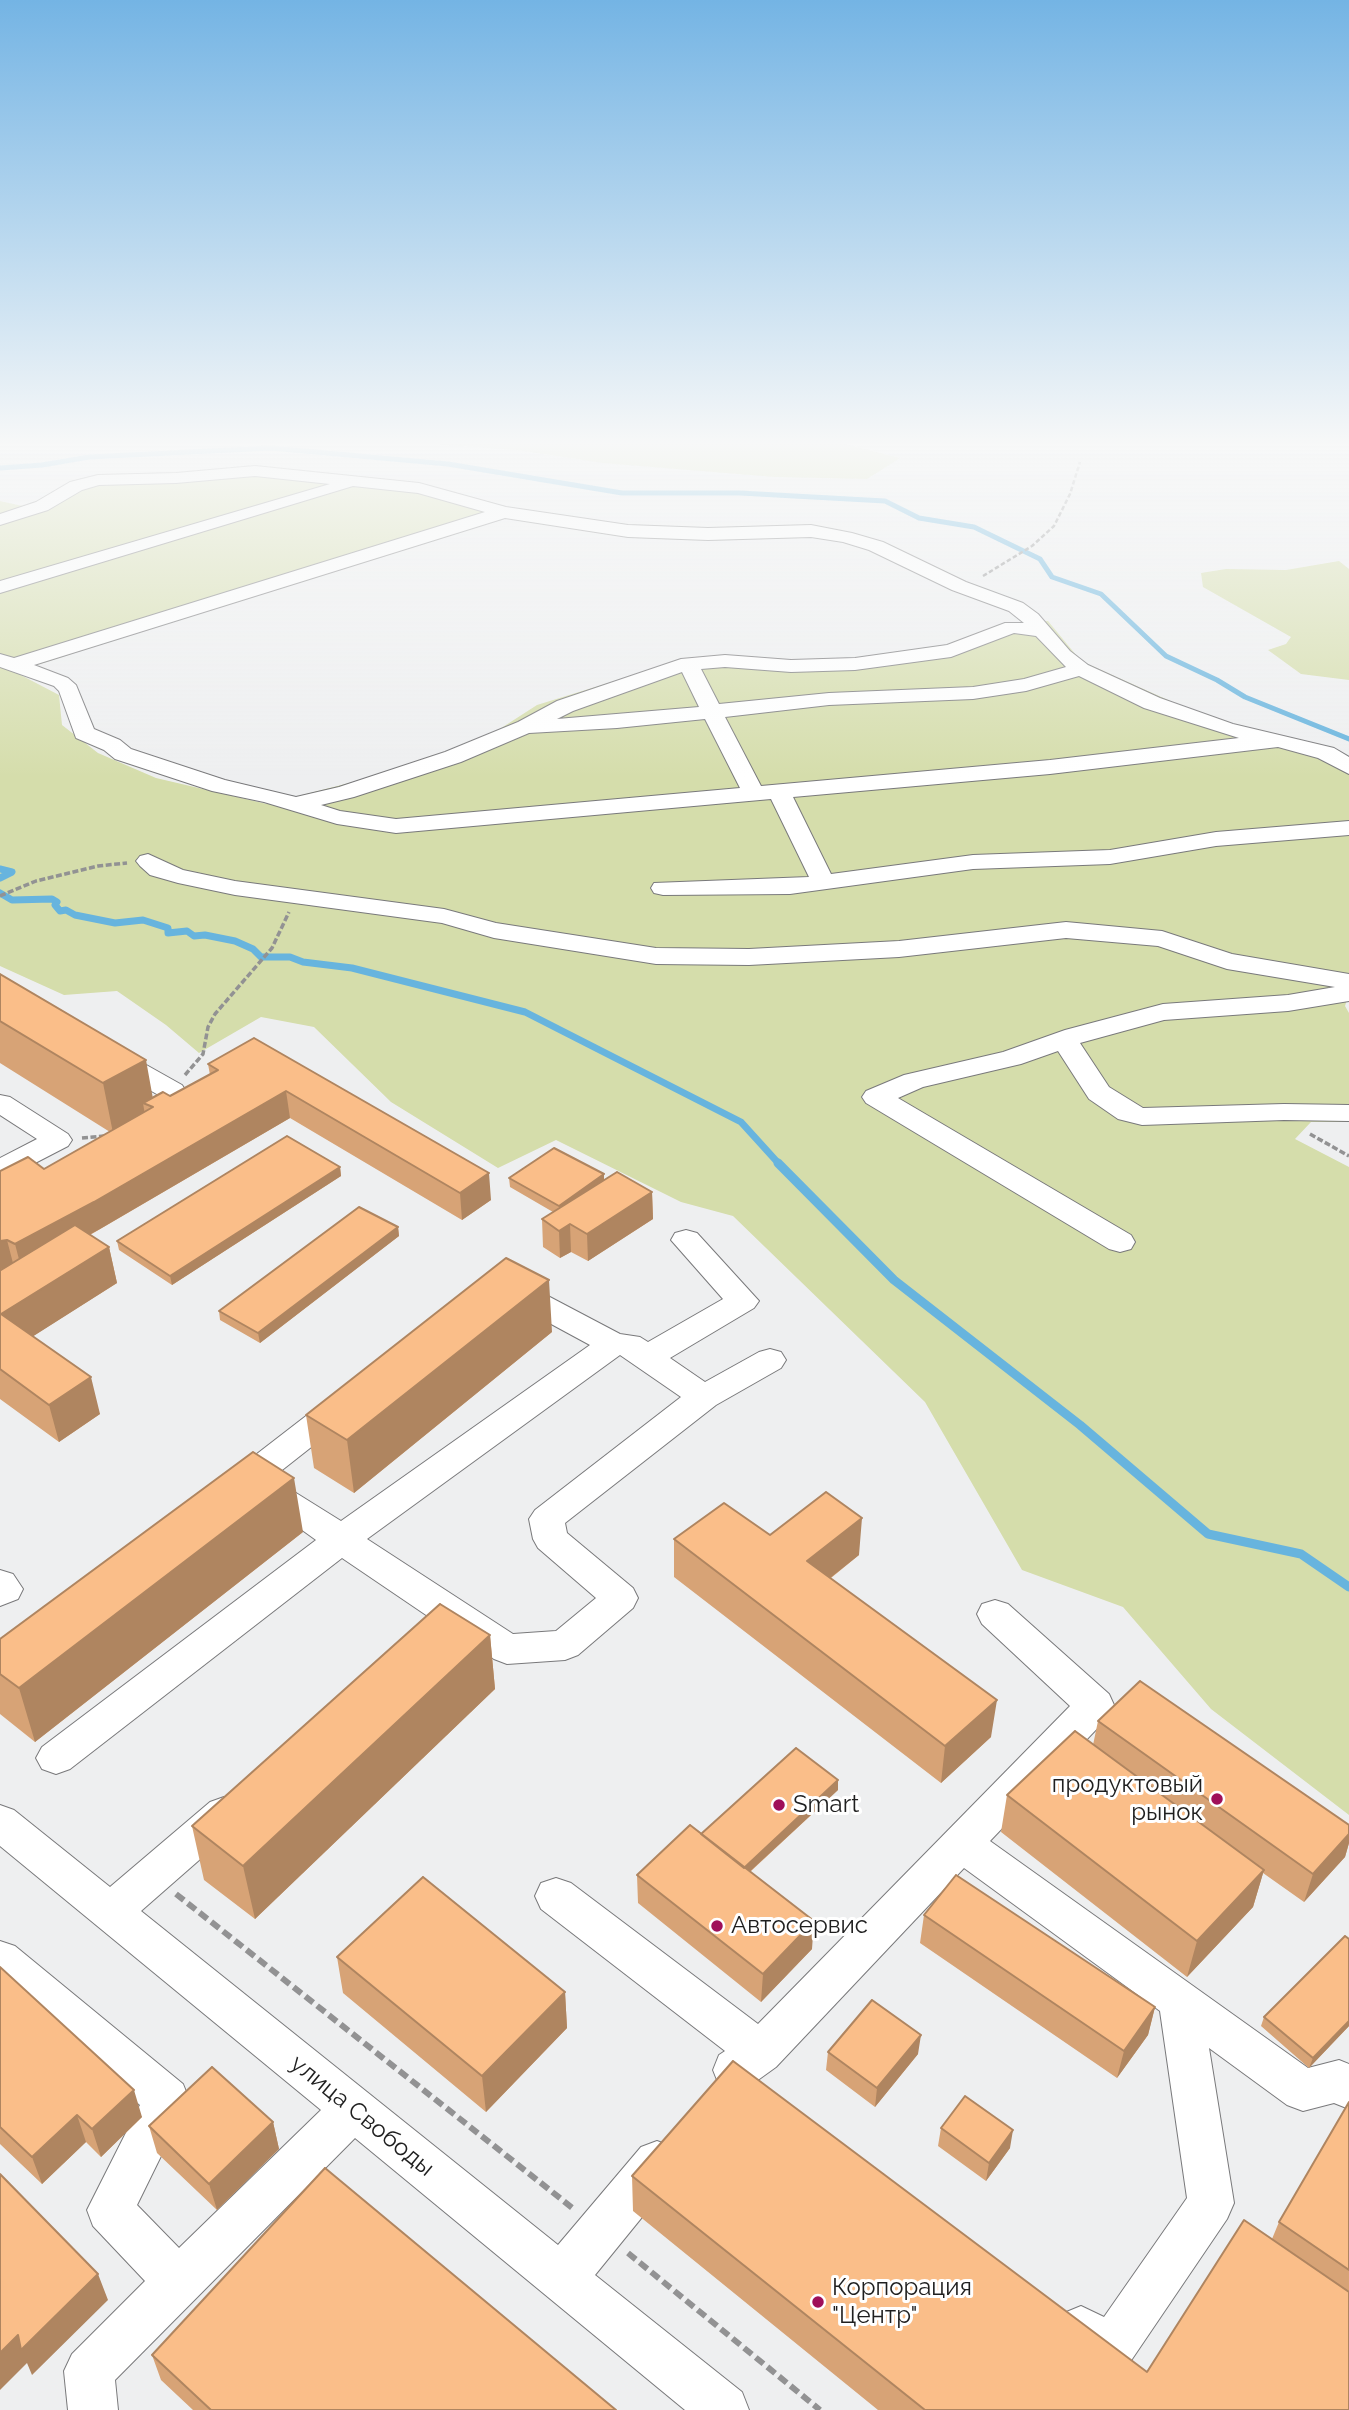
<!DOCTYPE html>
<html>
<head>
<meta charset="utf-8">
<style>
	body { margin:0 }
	canvas { display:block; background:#eeeff0 }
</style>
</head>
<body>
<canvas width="1349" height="2410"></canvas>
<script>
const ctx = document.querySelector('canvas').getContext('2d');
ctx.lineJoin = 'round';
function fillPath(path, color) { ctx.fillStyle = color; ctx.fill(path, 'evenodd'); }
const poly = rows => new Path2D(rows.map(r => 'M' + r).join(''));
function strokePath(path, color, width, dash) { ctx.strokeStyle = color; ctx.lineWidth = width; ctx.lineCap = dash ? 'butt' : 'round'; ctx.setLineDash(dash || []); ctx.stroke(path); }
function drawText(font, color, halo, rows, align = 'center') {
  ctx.font = font + ' Raleway,sans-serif'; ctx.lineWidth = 6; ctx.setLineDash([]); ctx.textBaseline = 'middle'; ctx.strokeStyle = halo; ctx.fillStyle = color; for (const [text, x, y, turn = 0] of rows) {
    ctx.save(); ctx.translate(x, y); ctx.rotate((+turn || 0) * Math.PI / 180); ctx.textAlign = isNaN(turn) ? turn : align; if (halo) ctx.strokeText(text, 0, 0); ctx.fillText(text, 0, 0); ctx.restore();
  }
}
fillPath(poly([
	[394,441,833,441,900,458,867,479,775,477,603,463,517,450],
	[344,475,515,512,15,672,59,695,62,725,98,753,156,778,267,804,396,771,492,734,537,705,676,662,857,658,945,648,1007,623,1048,621,1081,661,1197,713,1349,760,1349,993,1345,1006,1349,1013,1349,1122,1311,1122,1295,1139,1349,1167,1349,1815,1211,1709,1123,1607,1022,1570,925,1402,733,1216,681,1202,556,1140,498,1168,391,1102,314,1027,261,1017,199,1053,166,1025,117,991,64,995,0,966,0,501,27,507,106,476],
	[1339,561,1349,569,1349,680,1301,674,1268,650,1286,644,1291,637,1203,587,1201,573,1226,569,1286,570]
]), '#d5ddab');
strokePath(poly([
	[0,468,42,465,89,457,271,448,448,464,622,493,740,493,885,501,919,518,974,527,1040,559,1052,577,1101,594,1166,656,1217,680,1245,697,1349,739]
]), '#67b4de', 5);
strokePath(poly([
	[0,869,12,872,0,878],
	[0,893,12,900,52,899,57,902,55,905,60,911,66,910,75,915,115,923,143,920,168,928,168,933,187,931,194,936,205,935,235,941,253,949,261,957,290,957,303,962,352,968,525,1012,741,1122,780,1165]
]), '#67b4de', 7);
strokePath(poly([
	[778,1163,894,1280,1080,1425,1208,1534,1301,1554,1349,1587]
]), '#67b4de', 9);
const minor = poly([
	[255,466,419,483,506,507,628,525,708,528,811,525,852,533,883,542,966,582,1023,603,1038,614,1070,651,1088,665,1160,698,1233,724,1334,748,1349,757,1349,774,1318,758,1278,747,1050,774,793,797,831,874,973,855,1110,850,1216,832,1349,821,1349,835,1216,846,1110,864,973,869,790,894,663,895,654,893,651,888,654,883,809,877,771,799,396,833,337,824,264,802,212,791,115,759,104,750,76,738,59,691,54,686,0,667,0,654,14,658,485,512,418,493,353,486,0,593,0,581,330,484,255,476,176,483,99,485,82,490,48,510,0,525,0,514,36,502,70,482,98,475,176,473,255,466],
	[505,518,628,537,708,540,811,537,843,542,869,550,952,590,1009,611,1024,623,1005,623,947,645,855,658,791,660,725,655,681,659,557,701,518,722,445,752,339,787,296,797,225,780,131,749,120,740,94,729,76,685,68,678,34,665,505,518],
	[1014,633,1036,636,1066,667,1024,679,973,687,829,693,719,704,701,669,725,667,791,672,855,670,951,657,1014,633],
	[682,672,699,707,557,719,573,711,682,672],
	[1079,676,1144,708,1239,738,1050,760,761,786,725,717,829,705,973,699,1026,691,1079,676],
	[705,719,740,788,396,819,340,811,321,805,354,797,461,762,529,733,617,728,705,719],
	[148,854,183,870,235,881,444,909,496,923,656,948,749,949,899,941,1066,922,1162,931,1232,954,1349,974,1349,1001,1288,1011,1164,1020,1080,1043,1109,1087,1143,1108,1284,1104,1349,1105,1349,1121,1284,1120,1142,1125,1118,1119,1089,1099,1058,1051,1021,1064,923,1087,898,1098,1131,1235,1135,1242,1131,1249,1120,1252,1109,1249,866,1103,862,1097,866,1091,904,1075,1003,1052,1065,1030,1163,1004,1288,995,1335,987,1227,969,1158,946,1066,938,899,957,749,965,656,964,494,938,442,923,235,895,178,883,150,875,140,866,136,861,140,856,148,854],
	[115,1051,125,1053,182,1085,186,1091,182,1097,172,1099,162,1097,105,1065,101,1059,105,1053,115,1051],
	[0,1095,10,1097,68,1134,72,1140,68,1146,10,1176,0,1179,0,1158,37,1139,0,1115,0,1095],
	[686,1230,697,1233,759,1301,754,1308,670,1358,705,1382,759,1352,770,1349,781,1352,786,1360,781,1368,716,1405,565,1523,567,1533,633,1588,638,1598,633,1608,578,1655,565,1660,507,1664,494,1659,457,1635,440,1643,427,1639,422,1629,429,1617,342,1558,70,1769,56,1774,42,1769,36,1758,42,1747,316,1540,252,1494,239,1499,227,1495,222,1486,227,1477,328,1399,340,1395,352,1399,357,1407,352,1415,272,1478,341,1521,590,1345,505,1299,500,1292,505,1285,516,1282,527,1285,620,1334,640,1337,648,1342,723,1299,671,1240,675,1233,686,1230],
	[620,1355,681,1397,535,1510,529,1519,533,1539,538,1548,596,1598,556,1631,513,1634,367,1539,620,1355],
	[0,1570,13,1574,23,1589,18,1599,0,1606,0,1570],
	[995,1600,1008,1604,1109,1694,1114,1705,1109,1716,990,1841,1308,2068,1339,2060,1349,2064,1349,2109,1334,2103,1303,2111,1287,2105,1209,2048,1234,2203,1227,2219,1126,2368,1109,2376,1092,2368,1064,2347,1057,2330,1064,2313,1081,2306,1104,2317,1187,2198,1160,2011,964,1868,776,2067,751,2085,735,2091,719,2085,713,2070,719,2055,725,2051,541,1909,535,1896,541,1883,556,1878,571,1883,758,2024,1070,1706,982,1624,977,1614,982,1604,995,1600],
	[224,1797,238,1802,244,1814,238,1826,141,1911,558,2245,641,2147,657,2141,673,2147,680,2163,673,2179,595,2275,742,2392,749,2410,685,2410,355,2138,115,2380,118,2410,68,2410,64,2371,72,2354,145,2281,93,2226,87,2210,140,2105,0,1986,0,1941,15,1946,183,2084,189,2099,137,2205,179,2248,321,2110,0,1846,0,1805,14,1810,110,1887,210,1802,224,1797]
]);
strokePath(minor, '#79797b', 2);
strokePath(poly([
	[983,576,1032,546,1054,526,1070,494,1080,462]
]), '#929293', 2.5, [4.5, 2.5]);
strokePath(poly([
	[0,896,36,881,98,866,127,863],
	[185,1075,203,1054,208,1027,215,1014,272,948,289,912],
	[1310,1134,1349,1156],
	[82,1138,104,1136]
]), '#929293', 3.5, [6, 2.5]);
strokePath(poly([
	[176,1894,575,2210],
	[628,2253,820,2410]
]), '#929293', 6, [10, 5]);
fillPath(minor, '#fff');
fillPath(poly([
	[0,974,153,1098,170,1096,210,1075,208,1064,254,1038,491,1200,462,1220,290,1118,90,1235,109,1247,117,1283,33,1336,100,1414,59,1442,0,1399,0,1171,44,1169,110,1132,0,1063],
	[340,1167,341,1176,172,1285,119,1250,117,1241],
	[604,1174,604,1180,652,1192,653,1219,588,1261,571,1252,560,1258,543,1247,542,1219,553,1212,510,1187,509,1178],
	[398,1227,399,1236,260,1343,220,1320,219,1311],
	[552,1332,354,1493,314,1468,306,1415],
	[303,1532,35,1742,0,1714,0,1639],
	[770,1535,859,1555,831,1578,991,1737,941,1783,674,1577,674,1539],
	[490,1635,495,1689,255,1919,204,1880,192,1826],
	[1098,1721,1349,1825,1349,1843,1345,1857,1304,1902,1263,1873,1253,1907,1187,1977,1001,1832,1007,1795,1093,1745],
	[838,1790,750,1872,812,1949,761,2002,638,1903,637,1875,701,1834],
	[924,1915,1155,2007,1148,2035,1117,2078,920,1943],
	[1349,1939,1349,2026,1309,2068,1261,2026,1264,2017],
	[337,1957,565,1992,567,2028,486,2112,343,1993],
	[0,1967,142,2117,101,2157,86,2142,42,2184,0,2144],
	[828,2052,918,2054,875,2107,826,2070],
	[1349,2102,1349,2410,878,2410,633,2211,632,2176,1147,2372,1272,2239,1279,2222],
	[273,2122,279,2149,217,2210,157,2153,149,2126],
	[941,2128,1010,2148,986,2181,938,2146],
	[152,2355,616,2410,193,2410,161,2380]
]), '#d7a376');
fillPath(poly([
	[146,1060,155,1110,153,1107,143,1103,145,1115,113,1133,103,1083],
	[286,1091,290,1118,100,1229,22,1271,15,1244],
	[340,1167,341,1176,172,1285,170,1276],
	[489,1173,491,1200,462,1220,460,1193],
	[604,1174,604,1183,560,1215,559,1206],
	[652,1192,653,1219,588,1261,587,1234],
	[570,1224,571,1252,560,1258,559,1231],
	[398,1227,399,1236,260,1343,258,1333],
	[7,1240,14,1267,0,1269,0,1241],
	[109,1247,117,1283,10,1351,1,1314],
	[549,1280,552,1332,354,1493,347,1440],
	[91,1377,100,1414,59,1442,49,1405],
	[294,1478,303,1532,35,1742,19,1688],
	[862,1518,859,1555,805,1598,807,1561],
	[490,1635,495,1689,255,1919,243,1866],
	[997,1700,991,1737,941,1783,945,1746],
	[838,1780,838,1790,732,1888,732,1879],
	[1349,1834,1349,1843,1345,1857,1304,1902,1313,1874],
	[1264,1870,1253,1907,1187,1977,1197,1941],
	[814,1921,812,1949,761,2002,763,1974],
	[565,1992,567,2028,486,2112,482,2076],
	[1155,2007,1148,2035,1117,2078,1124,2051],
	[1349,2021,1349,2026,1309,2068,1313,2058],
	[921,2035,918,2054,875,2107,877,2088],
	[134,2090,142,2117,101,2157,92,2129],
	[77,2115,86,2142,42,2184,32,2157],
	[273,2122,279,2149,217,2210,209,2184],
	[1013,2130,1010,2148,986,2181,989,2163],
	[98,2274,108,2300,32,2375,27,2363,0,2390,0,2353,18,2335]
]), '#af8560');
const building = poly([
	[0,974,146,1060,103,1083,0,1021,0,974],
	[254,1038,489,1173,460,1193,286,1091,94,1202,15,1244,7,1240,0,1241,0,1171,28,1157,44,1169,153,1107,143,1103,163,1092,170,1096,218,1070,208,1064,254,1038],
	[287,1136,340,1167,170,1276,117,1241,287,1136],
	[554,1148,604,1174,559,1206,509,1178,554,1148],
	[617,1172,652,1192,587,1234,570,1224,559,1231,542,1219,617,1172],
	[359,1207,398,1227,258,1333,219,1311,359,1207],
	[75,1225,109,1247,1,1314,91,1377,49,1405,0,1369,0,1269,1,1270,75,1225],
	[506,1258,549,1280,347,1440,306,1415,506,1258],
	[253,1452,294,1478,19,1688,0,1674,0,1639,253,1452],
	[826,1492,862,1518,807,1561,997,1700,945,1746,674,1539,724,1503,770,1535,826,1492],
	[440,1604,490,1635,243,1866,192,1826,440,1604],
	[1140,1681,1349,1825,1349,1834,1313,1874,1098,1721,1140,1681],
	[1075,1731,1264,1870,1197,1941,1007,1795,1075,1731],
	[796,1748,838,1780,744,1868,701,1834,796,1748],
	[690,1825,814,1921,763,1974,637,1875,690,1825],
	[956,1875,1155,2007,1124,2051,924,1915,956,1875],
	[423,1877,565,1992,482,2076,337,1957,423,1877],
	[1345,1936,1349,1939,1349,2021,1313,2058,1264,2017,1345,1936],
	[0,1967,134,2090,92,2129,77,2115,32,2157,0,2127,0,1967],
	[872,2000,921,2035,877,2088,828,2052,872,2000],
	[733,2061,1147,2372,1244,2220,1349,2292,1349,2410,925,2410,632,2176,733,2061],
	[212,2067,273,2122,209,2184,149,2126,212,2067],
	[965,2096,1013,2130,989,2163,941,2128,965,2096],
	[1349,2102,1349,2270,1279,2222,1349,2102],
	[325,2168,616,2410,211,2410,152,2355,325,2168],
	[0,2174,98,2274,21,2350,18,2335,0,2353,0,2174]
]);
fillPath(building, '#fabe89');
strokePath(building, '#af8560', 2);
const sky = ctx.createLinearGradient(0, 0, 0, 778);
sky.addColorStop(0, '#74b4e4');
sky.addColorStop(0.57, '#f7f8f8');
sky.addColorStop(1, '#f7f8f800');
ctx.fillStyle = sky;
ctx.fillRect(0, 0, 1349, 778);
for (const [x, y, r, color] of [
	[1217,1799,7,"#9f0f59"],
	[779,1805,7,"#9f0f59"],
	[717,1926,7,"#9f0f59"],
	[818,2302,7,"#9f0f59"]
]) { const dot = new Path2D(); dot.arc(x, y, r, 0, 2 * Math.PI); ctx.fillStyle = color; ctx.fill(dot); strokePath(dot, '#fff', 2.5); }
drawText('24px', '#1f1f1f', '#fff', [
	["продуктовый",1203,1785,"right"],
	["рынок",1203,1813,"right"],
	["Smart",793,1805],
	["Автосервис",731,1926],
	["Корпорация",832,2288],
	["\"Центр\"",832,2316]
], 'left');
drawText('24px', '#1f1f1f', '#fff', [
	["улица Свободы",362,2116,39]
]);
</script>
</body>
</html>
